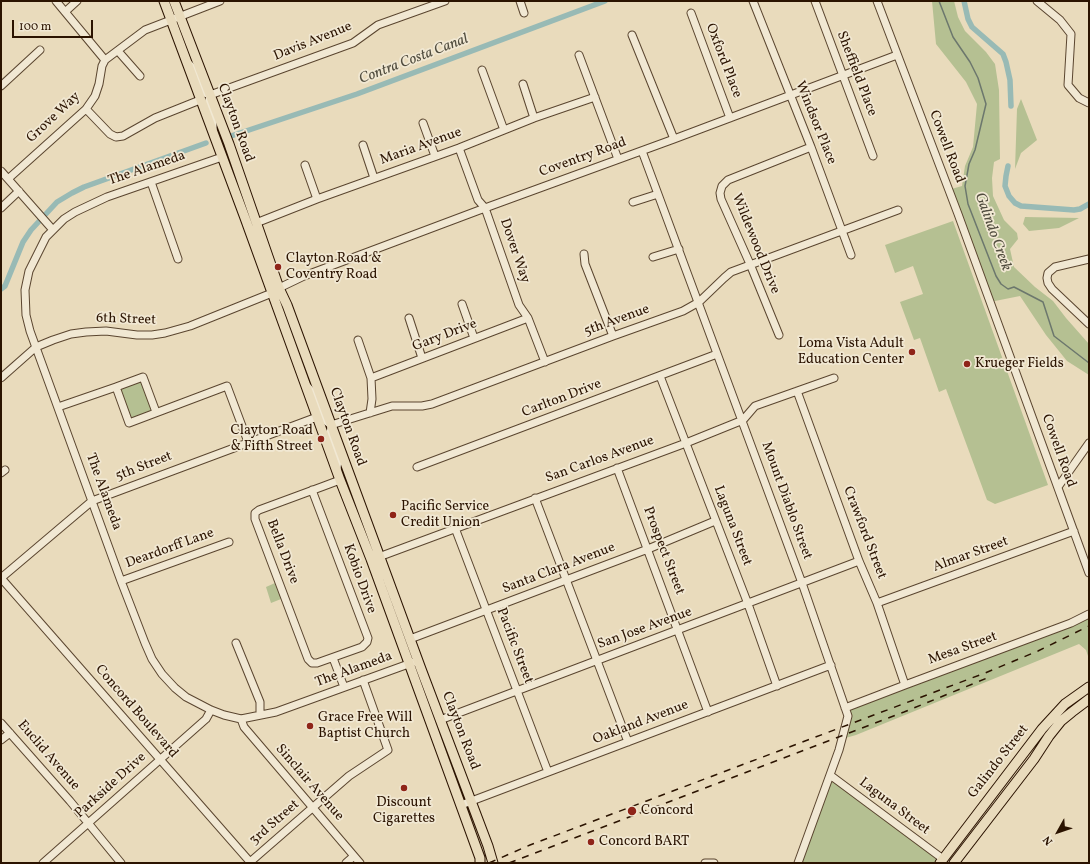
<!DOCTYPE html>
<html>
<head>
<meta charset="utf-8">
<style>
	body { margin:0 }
	#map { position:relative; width:1090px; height:864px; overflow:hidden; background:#e9dbbc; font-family:Vollkorn,serif }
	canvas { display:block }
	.frame { position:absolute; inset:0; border:2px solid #2b1300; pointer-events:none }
	.north { position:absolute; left:1038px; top:812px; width:40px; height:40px; -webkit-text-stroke:3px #f1e8d3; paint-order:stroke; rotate:230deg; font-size:11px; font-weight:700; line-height:16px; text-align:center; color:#2b1300 }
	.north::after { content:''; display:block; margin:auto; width:14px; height:18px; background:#2b1300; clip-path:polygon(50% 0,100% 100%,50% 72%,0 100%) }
	.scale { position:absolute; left:12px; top:20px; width:81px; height:18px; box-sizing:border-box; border:2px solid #2b1300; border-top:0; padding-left:5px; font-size:12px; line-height:14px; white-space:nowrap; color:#2b1300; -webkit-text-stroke:3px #f1e8d3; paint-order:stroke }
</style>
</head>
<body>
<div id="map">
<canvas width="1090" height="864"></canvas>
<div class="frame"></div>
<div class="north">N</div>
<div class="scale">100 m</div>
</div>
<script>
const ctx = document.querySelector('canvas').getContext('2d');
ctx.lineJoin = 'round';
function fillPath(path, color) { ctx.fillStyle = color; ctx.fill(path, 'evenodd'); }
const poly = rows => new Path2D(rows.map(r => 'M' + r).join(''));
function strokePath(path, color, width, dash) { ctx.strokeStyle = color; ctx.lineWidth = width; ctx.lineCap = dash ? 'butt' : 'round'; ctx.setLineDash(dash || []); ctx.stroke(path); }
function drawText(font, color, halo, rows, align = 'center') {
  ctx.font = font + ' Vollkorn,serif'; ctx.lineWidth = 3.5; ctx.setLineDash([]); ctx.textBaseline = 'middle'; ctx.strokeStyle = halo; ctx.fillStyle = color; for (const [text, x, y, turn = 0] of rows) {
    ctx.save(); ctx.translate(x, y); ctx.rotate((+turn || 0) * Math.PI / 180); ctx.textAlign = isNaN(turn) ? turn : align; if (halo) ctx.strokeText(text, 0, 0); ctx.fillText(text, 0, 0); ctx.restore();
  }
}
fillPath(poly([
	[932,1,954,1,958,17,965,31,986,52,995,64,999,90,1000,159,994,162,992,178,993,196,1004,220,1017,233,1018,239,1010,249,1014,267,1035,287,1053,301,1066,318,1089,344,1089,375,1067,361,1046,335,1020,296,990,302,948,190,962,186,965,166,973,147,977,104,966,82,936,44],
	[1021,99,1037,140,1021,153,1015,169,1017,109],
	[1025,217,1079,218,1059,228,1029,231,1023,224],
	[953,221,1048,485,995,504,987,500,946,389,939,392,920,338,914,340,900,302,923,294,913,266,895,273,885,245],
	[143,377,156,412,129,423,116,387],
	[275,583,281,599,271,603,266,587],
	[1089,614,1089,659,1086,650,1079,644,856,735,842,739,845,708],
	[830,775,943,859,940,863,798,863]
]), '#b5c092');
strokePath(poly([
	[939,1,953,37,970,62,978,78,986,104,975,150,969,164,965,186,968,204,996,276,1001,284,1008,289,1014,287,1043,302,1054,336,1089,363]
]), '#6c776d', 1.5);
strokePath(poly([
	[964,1,968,19,972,27,1003,54,1006,62,1010,80,1011,106],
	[231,136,357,94,605,1],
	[1008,166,1006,176,1005,186,1009,196,1015,203,1021,206,1074,210,1080,209,1089,204],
	[1,289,5,286,23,242,31,230,57,202,72,193,84,187,206,143]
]), '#98bab5', 5.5);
const minor = poly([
	[56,1,105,60],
	[520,1,524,13],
	[753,1,811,147,851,255],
	[815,1,873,156],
	[877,1,958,214,1089,573],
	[1037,1,1060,20,1071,34,1068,85,1079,98,1089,103],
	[65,12,77,1],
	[691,13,730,118],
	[632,35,674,139],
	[118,51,140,76],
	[579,55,618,159],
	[189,64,196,71,204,93,210,95],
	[482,70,504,130],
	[523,84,534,118],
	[1,86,40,50],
	[210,95,353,43,378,25,445,1],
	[210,95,208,104,213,119,213,129],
	[86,109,110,134,116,137,123,136,155,118,200,100],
	[423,123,435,156],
	[363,145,374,178],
	[459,148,478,200,485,208,519,305,528,318,545,362],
	[642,151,802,583,848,716,839,750,798,863],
	[222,157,107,197,75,212,64,219,46,237,29,271,25,290,26,315,30,331,121,581,145,643,152,659,162,674,175,688,186,697,211,710,224,715,241,719,276,712,414,662],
	[305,165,317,199],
	[1,171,53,230],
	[8,179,86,109,95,96,99,84,102,66,105,60,145,30,220,1],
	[151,182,178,259],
	[633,202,658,194],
	[1,208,19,191],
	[256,223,317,199,459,148,534,118,595,97],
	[584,254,585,264,613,336],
	[653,257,679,249],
	[1089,259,1055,267,1048,273,1047,278,1048,283,1052,289,1089,324],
	[462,304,474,338],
	[409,318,422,358],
	[779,335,750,264,721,199,720,193,722,186,728,180,811,147],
	[358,340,371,378,372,399,370,413],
	[660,376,748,604,777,686],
	[1,378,36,347,53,340,71,334,86,332,106,331,137,335,152,335,165,333,190,326,272,293,279,288,304,276,485,208,674,139,897,55],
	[371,378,528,318],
	[307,386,315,395,324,420,331,425],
	[116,387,143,377,156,412],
	[797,391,859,561,877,603,905,685],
	[58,407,116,387,129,423,227,386,248,442],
	[331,425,392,406,422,406,432,404,613,336,683,311,699,302,724,278,731,272,898,210],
	[331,427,330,434,338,459,337,469],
	[417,467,717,354],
	[617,468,708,712],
	[1,473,5,470],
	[1058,487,1089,443],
	[312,490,368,638,367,642,362,647,317,663,312,663,308,659,255,519,255,513,259,510,324,486,340,480],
	[535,498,628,742],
	[455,528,548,772],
	[376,558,686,443,743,420,755,406,834,378],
	[1,578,251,863],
	[1,578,92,501,317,417],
	[121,581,229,542],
	[877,603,1074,531],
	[410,639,648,549,715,521],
	[236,643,260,702,260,715],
	[333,658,344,687],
	[845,708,905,685,1071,623,1089,614],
	[241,719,244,727,360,863],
	[440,720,859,561],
	[1,723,70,801,121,863],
	[1,740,10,733],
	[830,775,943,859],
	[461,805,831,665],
	[43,863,206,719,211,710],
	[249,863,349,776,388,750,363,680],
	[346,863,354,856],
	[705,863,714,863]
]);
const major = poly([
	[164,1,245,218,340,480,371,559,464,814,480,858,480,863],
	[174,1,229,144,279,288,287,305,421,669,488,846,493,863],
	[940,863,1042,729,1065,704,1089,687],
	[954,863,1034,759,1049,736,1061,721,1072,712,1089,699]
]);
strokePath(minor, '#5a452f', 9);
strokePath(major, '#2b1300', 11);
strokePath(minor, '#f1e8d3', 7);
strokePath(major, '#e9dbbc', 9);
strokePath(poly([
	[489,863,530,845,985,673,1038,651,1089,626],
	[509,863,904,712,992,676]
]), '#2b1300', 1.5, [7, 7]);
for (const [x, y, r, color] of [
	[278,267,4,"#8f2418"],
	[912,352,4,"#8f2418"],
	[967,364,4,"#8f2418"],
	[321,439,4,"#8f2418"],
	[393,515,4,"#8f2418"],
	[310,726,4,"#8f2418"],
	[404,788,4,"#8f2418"],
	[632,811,5,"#8f2418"],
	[591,842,4,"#8f2418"]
]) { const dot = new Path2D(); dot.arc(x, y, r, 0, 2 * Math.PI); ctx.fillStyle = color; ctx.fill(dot); strokePath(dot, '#f1e8d3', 1.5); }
drawText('14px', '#2b1300', '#f1e8d3', [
	["Davis Avenue",313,42,-22],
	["Oxford Place",723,61,69],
	["Sheffield Place",856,74,69],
	["Grove Way",54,118,-43],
	["Clayton Road",235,123,70],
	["Windsor Place",815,123,68],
	["Maria Avenue",421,147,-20],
	["Cowell Road",946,147,69],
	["Coventry Road",583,158,-20],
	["The Alameda",147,169,-19],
	["Wildewood Drive",755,244,68],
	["Dover Way",514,251,71],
	["6th Street",126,320,2],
	["5th Avenue",617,321,-20],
	["Gary Drive",445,336,-21],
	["Carlton Drive",562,399,-21],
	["Clayton Road",347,427,70],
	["Cowell Road",1058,451,70],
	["San Carlos Avenue",600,460,-20],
	["5th Street",144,467,-21],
	["The Alameda",103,492,70],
	["Mount Diablo Street",786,501,70],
	["Laguna Street",732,526,69],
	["Crawford Street",864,533,69],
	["Deardorff Lane",170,549,-20],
	["Prospect Street",663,551,69],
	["Bella Drive",282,552,69],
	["Almar Street",971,555,-20],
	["Santa Clara Avenue",559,569,-21],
	["Kobio Drive",359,579,70],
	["San Jose Avenue",645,629,-20],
	["Pacific Street",514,646,69],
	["Mesa Street",963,649,-20],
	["The Alameda",354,670,-20],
	["Concord Boulevard",136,712,49],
	["Oakland Avenue",641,723,-21],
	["Clayton Road",460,731,69],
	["Euclid Avenue",48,756,49],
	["Galindo Street",999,762,-52],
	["Sinclair Avenue",309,783,49],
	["Parkside Drive",111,786,-42],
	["Laguna Street",894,807,37],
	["3rd Street",275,823,-41]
]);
drawText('14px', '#2b1300', '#f1e8d3', [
	["Clayton Road &",286,259],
	["Coventry Road",286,275],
	["Loma Vista Adult",904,344,"right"],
	["Education Center",904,360,"right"],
	["Krueger Fields",975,364],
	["Clayton Road",313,431,"right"],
	["& Fifth Street",313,447,"right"],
	["Pacific Service",401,507],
	["Credit Union",401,523],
	["Grace Free Will",318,718],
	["Baptist Church",318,734],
	["Discount",404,803,"center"],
	["Cigarettes",404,819,"center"],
	["Concord",641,811],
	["Concord BART",599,842]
], 'left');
drawText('italic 15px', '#514d3f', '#f1e8d3', [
	["Contra Costa Canal",414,60,-21],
	["Galindo Creek",992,232,70]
]);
</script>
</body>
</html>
